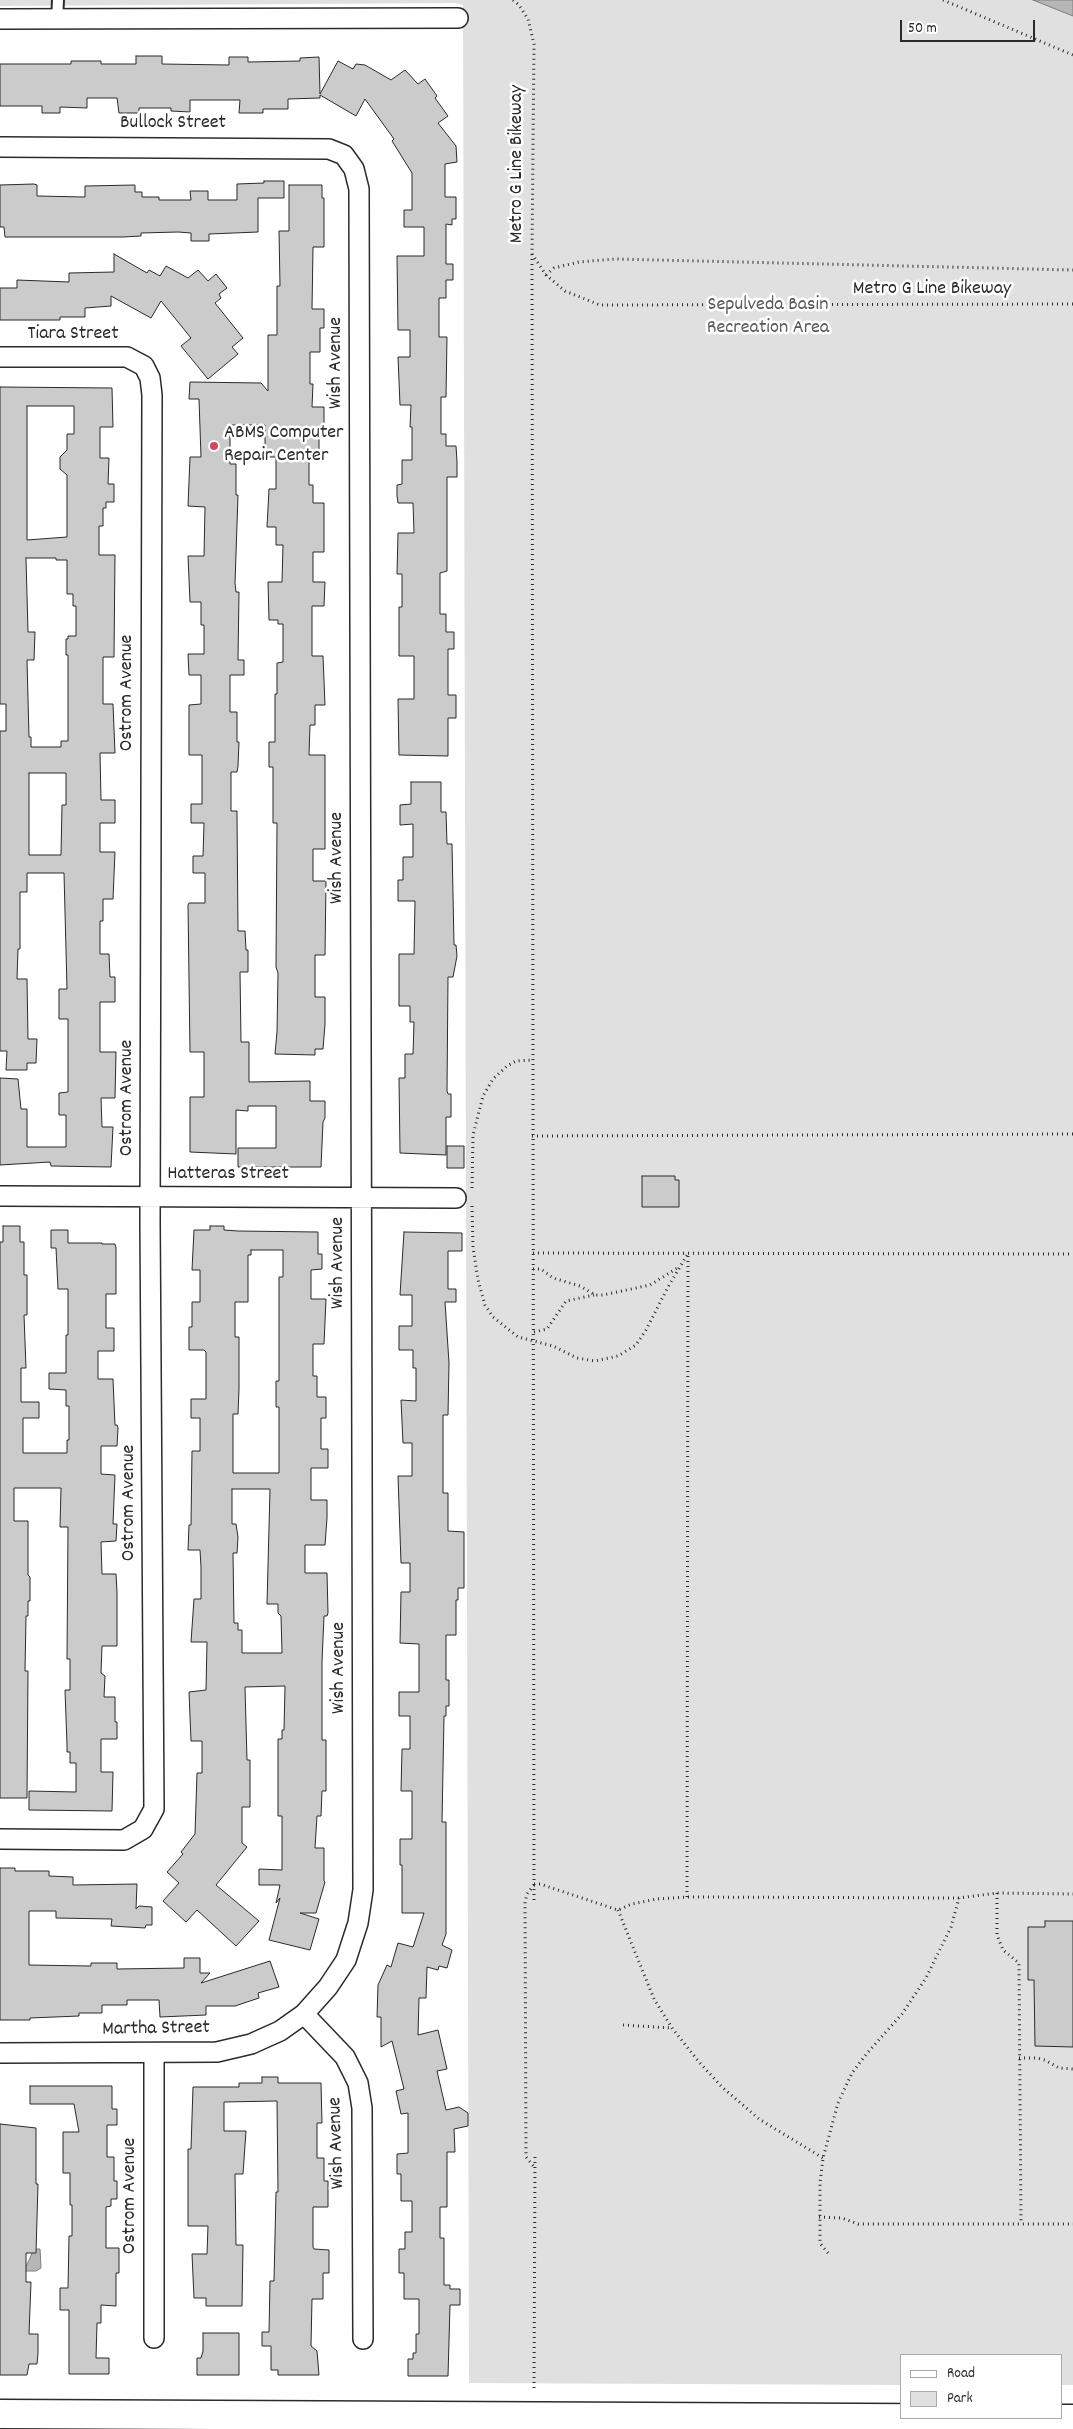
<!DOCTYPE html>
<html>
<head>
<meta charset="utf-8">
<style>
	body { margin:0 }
	#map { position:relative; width:1073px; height:2429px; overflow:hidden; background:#fff; font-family:Dekko,sans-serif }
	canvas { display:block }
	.legend { position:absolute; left:900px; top:2354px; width:162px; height:65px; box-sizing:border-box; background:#fff; border:1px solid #aaa; margin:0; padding:6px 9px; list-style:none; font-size:15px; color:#2b2b2b }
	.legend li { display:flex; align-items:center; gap:10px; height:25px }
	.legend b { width:25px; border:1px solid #aaa }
	.scale { position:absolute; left:900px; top:20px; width:135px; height:22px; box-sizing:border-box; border:2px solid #2b2b2b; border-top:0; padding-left:6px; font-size:15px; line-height:18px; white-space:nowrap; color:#2b2b2b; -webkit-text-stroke:4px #fff; paint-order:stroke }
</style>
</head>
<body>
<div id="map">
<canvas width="1073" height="2429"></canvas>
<ul class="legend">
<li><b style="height:6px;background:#fff"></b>Road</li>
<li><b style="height:14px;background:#e0e0e0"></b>Park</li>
</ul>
<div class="scale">50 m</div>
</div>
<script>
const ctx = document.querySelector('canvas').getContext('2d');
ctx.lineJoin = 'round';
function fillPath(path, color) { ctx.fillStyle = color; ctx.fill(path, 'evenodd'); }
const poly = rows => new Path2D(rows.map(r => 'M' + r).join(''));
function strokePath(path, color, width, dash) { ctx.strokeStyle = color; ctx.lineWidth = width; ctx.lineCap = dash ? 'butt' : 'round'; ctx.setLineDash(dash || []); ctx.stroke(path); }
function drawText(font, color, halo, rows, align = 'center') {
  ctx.font = font + ' Dekko,sans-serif'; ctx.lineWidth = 5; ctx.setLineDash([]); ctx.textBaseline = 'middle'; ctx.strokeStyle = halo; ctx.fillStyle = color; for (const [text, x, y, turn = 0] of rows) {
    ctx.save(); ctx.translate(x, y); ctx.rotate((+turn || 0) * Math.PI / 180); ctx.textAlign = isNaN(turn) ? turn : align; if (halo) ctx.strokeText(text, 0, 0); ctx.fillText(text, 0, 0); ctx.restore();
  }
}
fillPath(poly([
	[0,0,1073,0,1073,2385,1062,2385,1062,2355,902,2355,902,2385,469,2383,463,5,455,3,0,6]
]), '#e0e0e0');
const water = poly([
	[1033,0,1073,0,1073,16,1033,0],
	[34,2249,40,2249,41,2268,36,2271,24,2271,34,2249]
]);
fillPath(water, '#b6b6b6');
strokePath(water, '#7e7e7e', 1);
const building = poly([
	[136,56,162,56,162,64,229,65,229,57,248,57,248,62,300,61,300,58,319,57,320,94,338,61,353,69,356,64,365,65,391,80,405,70,418,84,425,79,437,96,435,98,448,116,438,123,456,146,457,162,445,164,445,197,456,197,456,219,452,219,452,225,446,224,446,264,453,264,453,280,446,280,446,298,439,298,439,337,447,337,446,397,441,397,441,434,446,434,446,446,456,446,457,462,457,477,447,477,447,571,440,573,440,614,446,614,446,632,454,632,454,649,448,649,448,695,456,695,456,718,448,718,448,756,399,755,398,699,414,699,414,656,399,656,399,607,402,607,402,574,397,574,398,533,414,533,413,503,398,503,397,496,397,485,402,484,402,460,412,460,412,427,410,427,411,405,400,405,398,357,410,357,410,330,398,330,397,256,424,256,424,227,404,227,404,210,412,210,412,173,392,141,394,139,365,99,356,116,320,95,320,98,288,99,288,109,263,109,263,113,239,113,240,100,190,100,190,112,171,111,171,108,139,108,139,113,119,113,117,98,87,98,87,108,60,107,60,113,42,113,42,106,0,106,0,64,71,64,71,61,101,61,101,64,136,64,136,56],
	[264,181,284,181,284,198,258,198,258,232,209,234,209,241,191,241,191,233,178,232,141,233,141,236,123,237,5,237,4,227,0,227,0,185,34,184,37,185,37,196,85,197,85,186,135,185,135,192,142,192,142,197,159,197,159,200,191,200,190,191,208,191,208,200,237,200,237,184,264,183,264,181],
	[289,185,322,185,322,198,324,198,324,247,313,247,312,309,324,309,324,328,320,328,320,352,310,352,310,384,313,384,312,407,324,407,324,428,319,428,319,451,309,451,309,485,313,485,313,503,324,503,324,552,313,552,313,582,325,582,324,606,312,606,312,656,323,656,325,705,315,705,315,725,310,725,309,755,325,755,325,849,313,849,313,881,326,881,325,955,315,955,315,997,325,997,325,1024,323,1049,315,1049,315,1055,275,1054,277,1032,278,973,276,967,277,823,273,823,273,767,269,767,269,742,275,742,275,694,277,694,277,663,283,662,283,624,278,624,278,620,269,620,268,582,282,582,283,545,276,545,276,527,267,527,269,489,276,489,276,457,265,457,265,425,230,425,230,464,236,464,236,495,238,495,235,583,236,592,239,592,238,660,244,660,244,675,230,675,230,712,237,712,237,742,239,742,238,766,237,772,231,772,231,811,237,811,237,815,238,931,245,931,246,950,248,950,248,972,240,972,241,1042,249,1042,249,1082,310,1081,310,1101,325,1101,325,1118,323,1122,321,1167,238,1167,238,1148,276,1148,276,1106,248,1106,248,1111,236,1110,236,1154,190,1152,190,1097,204,1097,204,1052,190,1052,188,905,189,903,205,903,205,873,193,873,193,856,203,856,204,823,191,823,191,804,202,804,202,755,189,755,189,705,201,704,201,675,189,675,188,654,204,654,204,625,201,625,201,602,190,602,188,556,204,556,205,507,188,506,190,457,201,457,199,399,189,399,190,382,261,383,268,391,268,335,277,335,277,286,280,286,279,231,289,231,289,185],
	[114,254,147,273,149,270,160,276,166,266,188,278,198,270,208,281,216,274,227,288,219,294,221,298,215,303,243,338,232,347,238,354,208,379,181,346,191,338,161,301,151,318,111,296,111,306,85,308,85,317,60,317,60,320,0,320,0,288,17,288,17,280,69,282,69,273,114,272,114,254],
	[0,387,112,388,113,427,100,427,100,458,109,458,108,484,114,484,114,502,106,502,106,508,103,508,103,526,99,526,99,555,115,555,114,657,103,657,103,704,113,704,115,753,100,753,101,800,115,800,115,823,100,823,100,852,115,852,113,899,103,899,103,921,100,921,100,954,109,954,110,977,115,977,115,1002,100,1002,100,1052,116,1052,115,1098,101,1098,102,1127,113,1127,111,1167,51,1166,50,1162,0,1165,0,1078,18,1079,21,1109,27,1109,27,1147,66,1147,66,1115,59,1115,59,1093,68,1092,68,1019,59,1019,59,989,67,989,64,873,27,873,27,892,20,892,20,949,18,949,17,979,27,979,28,1039,37,1039,36,1063,27,1063,27,1070,6,1070,7,1051,0,1051,0,731,6,731,6,704,0,704,0,387],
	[27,406,74,406,74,434,67,434,67,450,60,457,60,469,67,475,67,537,27,540,27,406],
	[26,558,56,558,56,560,67,560,67,594,73,594,73,606,76,606,76,636,68,636,68,639,66,639,66,655,68,655,68,741,61,741,61,747,31,747,31,737,29,737,27,660,34,660,35,632,28,632,26,558],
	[29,773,66,773,66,805,62,805,61,855,29,855,29,773],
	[411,782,441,782,441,812,446,812,447,844,452,844,454,945,456,945,457,956,453,977,448,977,447,1091,448,1094,451,1094,451,1117,446,1117,446,1155,400,1153,399,1078,405,1078,405,1054,413,1054,414,1022,410,1022,410,1006,399,1006,399,954,414,954,415,901,398,901,398,880,403,880,403,857,413,857,413,824,400,825,400,805,411,804,411,782],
	[447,1146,464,1146,464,1168,447,1168,447,1146],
	[642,1176,675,1176,675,1180,679,1180,679,1207,642,1207,642,1176],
	[3,1226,20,1226,20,1242,24,1242,24,1275,27,1275,27,1315,24,1315,26,1368,21,1368,21,1402,39,1402,39,1418,23,1418,23,1453,67,1453,67,1440,69,1440,69,1406,66,1406,66,1390,49,1389,49,1373,66,1373,66,1335,68,1335,68,1289,58,1289,56,1248,51,1248,51,1230,68,1230,68,1243,102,1243,102,1244,115,1244,116,1248,116,1294,106,1294,106,1328,114,1328,114,1351,98,1351,98,1379,113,1379,115,1425,117,1425,118,1428,117,1446,101,1446,101,1474,115,1475,113,1524,117,1524,116,1541,101,1542,102,1574,116,1574,117,1592,117,1646,102,1646,101,1673,105,1676,104,1697,115,1697,115,1722,117,1722,117,1739,101,1739,101,1772,113,1772,112,1811,29,1810,29,1791,76,1792,76,1763,70,1763,70,1752,67,1752,67,1745,65,1690,70,1690,70,1659,67,1659,68,1527,60,1527,61,1488,14,1488,14,1521,28,1521,28,1575,30,1577,30,1601,28,1601,28,1616,26,1616,25,1671,28,1671,27,1798,0,1798,0,1242,3,1242,3,1226],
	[210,1226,224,1226,224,1230,238,1231,318,1232,318,1254,322,1254,322,1269,311,1270,311,1299,326,1299,324,1344,313,1344,313,1376,317,1376,317,1397,326,1397,326,1418,321,1418,321,1449,328,1449,328,1468,311,1468,311,1500,327,1500,327,1518,325,1545,305,1545,305,1573,327,1573,328,1613,327,1616,324,1616,322,1662,322,1740,326,1740,326,1791,322,1791,321,1816,317,1816,315,1848,324,1848,324,1881,325,1882,316,1913,300,1913,319,1919,310,1950,269,1940,280,1898,276,1903,280,1885,259,1885,259,1869,282,1870,282,1816,278,1816,278,1739,282,1739,282,1730,284,1730,285,1686,245,1687,247,1760,250,1760,250,1807,242,1807,242,1843,247,1847,216,1885,259,1921,236,1946,197,1910,186,1922,163,1901,179,1883,167,1872,183,1854,181,1852,195,1834,197,1773,202,1773,202,1741,191,1741,189,1692,206,1690,207,1642,191,1642,194,1599,201,1599,201,1567,200,1550,188,1550,189,1525,191,1525,192,1451,200,1451,200,1418,191,1418,191,1399,206,1399,206,1352,204,1350,189,1350,189,1327,192,1327,192,1302,200,1302,200,1270,192,1270,194,1230,210,1230,210,1226],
	[251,1250,283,1250,283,1277,279,1277,279,1381,276,1381,276,1407,279,1407,279,1473,233,1473,233,1414,238,1414,239,1389,239,1337,235,1337,235,1302,248,1302,248,1255,251,1255,251,1250],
	[232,1489,270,1489,267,1604,278,1604,278,1613,281,1616,282,1653,242,1653,242,1630,238,1630,238,1623,234,1623,233,1553,237,1553,238,1537,236,1524,232,1524,232,1489],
	[404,1232,462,1233,462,1251,448,1251,448,1289,456,1289,456,1302,445,1302,449,1363,448,1415,443,1415,443,1493,448,1493,448,1531,464,1532,464,1588,458,1588,458,1600,456,1600,456,1635,446,1635,446,1680,449,1680,449,1706,446,1706,446,1716,444,1716,442,1822,446,1822,446,1934,442,1945,452,1950,447,1968,439,1966,438,1970,427,1967,426,1998,419,1998,418,2035,438,2030,447,2069,437,2071,446,2110,459,2107,468,2113,468,2126,454,2129,455,2152,447,2152,447,2207,440,2207,440,2238,444,2238,444,2285,450,2285,450,2289,460,2289,460,2305,450,2305,448,2376,408,2376,408,2359,413,2359,413,2353,416,2353,416,2334,419,2334,419,2299,404,2299,404,2273,399,2273,399,2249,405,2249,405,2232,412,2232,412,2201,401,2201,401,2174,397,2174,397,2154,408,2153,408,2113,401,2114,396,2091,404,2089,392,2041,381,2047,381,2017,377,2017,378,1985,387,1965,391,1967,398,1943,413,1947,424,1913,402,1913,402,1865,400,1865,400,1839,412,1839,412,1791,401,1791,402,1749,410,1749,410,1716,399,1716,399,1692,419,1692,419,1644,400,1643,401,1592,410,1592,410,1563,401,1563,398,1476,412,1476,412,1443,403,1443,401,1400,416,1401,416,1368,413,1368,413,1350,399,1350,399,1326,412,1326,412,1295,400,1295,404,1232],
	[0,1868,15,1868,15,1871,49,1871,49,1876,73,1877,73,1885,137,1884,136,1909,139,1906,152,1907,152,1925,146,1925,145,1928,111,1926,112,1919,56,1918,56,1911,29,1911,29,1965,91,1966,91,1963,117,1963,117,1969,184,1968,184,1958,200,1958,200,1973,210,1973,201,1983,270,1961,279,1987,258,1993,259,1998,235,2006,206,2006,206,2015,160,2017,159,2000,127,2000,127,2005,102,2005,102,2013,79,2013,79,2016,30,2018,30,2020,0,2020,0,1868],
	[1045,1921,1073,1921,1073,2047,1035,2046,1034,1980,1028,1980,1028,1927,1045,1927,1045,1921],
	[262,2077,278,2077,278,2083,321,2083,322,2123,317,2123,317,2158,324,2158,324,2181,328,2181,328,2207,313,2207,313,2247,314,2249,329,2250,329,2273,323,2273,323,2299,312,2299,311,2346,317,2351,319,2375,278,2375,278,2370,271,2370,271,2346,262,2346,262,2332,269,2332,270,2281,274,2281,276,2192,278,2192,277,2101,224,2102,224,2131,246,2131,243,2174,235,2174,236,2245,243,2245,242,2306,206,2306,206,2298,194,2298,192,2254,207,2254,208,2226,188,2226,188,2149,191,2149,193,2087,239,2087,239,2083,262,2083,262,2077],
	[30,2086,112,2086,112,2109,117,2109,117,2125,107,2125,107,2157,114,2157,114,2181,117,2181,117,2199,111,2199,111,2206,106,2207,106,2248,119,2248,119,2273,116,2273,116,2306,101,2305,101,2323,97,2323,96,2358,109,2358,109,2374,69,2374,69,2310,60,2310,60,2288,68,2288,69,2236,72,2236,72,2205,70,2205,70,2173,63,2173,63,2132,79,2132,74,2104,30,2104,30,2086],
	[0,2124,36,2128,36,2184,38,2184,36,2253,26,2253,26,2282,31,2282,29,2334,38,2334,38,2353,37,2364,29,2364,27,2375,0,2375,0,2124],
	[203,2333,239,2333,239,2375,197,2375,197,2358,201,2358,203,2351,203,2333]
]);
fillPath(building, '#cbcbcb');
strokePath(building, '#2b2b2b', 1);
const service = poly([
	[57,20,58,0]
]);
const minor = poly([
	[0,19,458,18],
	[0,147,329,149,344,155,354,169,359,189,363,1890,358,1923,346,1960,328,1987,304,2014,345,2057,358,2083,362,2108,363,2339],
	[0,357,127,357,144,366,150,378,152,395,150,1222,154,1809,143,1829,124,1840,0,1839],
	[0,1196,456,1198],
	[0,2053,217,2052,251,2044,280,2031,304,2014],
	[154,2054,154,2338]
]);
const primary = poly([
	[0,2414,1073,2419]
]);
strokePath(service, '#2b2b2b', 14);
strokePath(minor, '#2b2b2b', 22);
strokePath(primary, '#2b2b2b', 31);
strokePath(poly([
	[513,0,519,5,528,19,534,44,532,254,546,275,565,291,600,305,1073,304],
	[943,0,1073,55],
	[532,254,534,1904],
	[546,275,554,268,579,262,615,259,1073,270],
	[532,1136,1073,1134],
	[472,1188,473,1135,483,1096,493,1079,507,1066,516,1061,533,1060],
	[472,1206,473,1247,478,1280,485,1305,493,1317,518,1337,553,1346,577,1358,595,1361,618,1356,636,1345,646,1330,668,1287,687,1255],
	[533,1253,1073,1254],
	[533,1269,541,1269,553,1278,580,1286,595,1295,603,1295,650,1285,679,1267],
	[534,1332,547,1329,566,1301,594,1295],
	[534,1884,540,1884,618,1910,632,1904,657,1899,687,1897,959,1898,997,1893,1073,1894],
	[534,1885,527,1894,525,1902,526,2157,535,2168],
	[997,1893,997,1935,1003,1950,1019,1963,1021,2223],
	[687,1897,688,1254],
	[618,1910,654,1999,672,2028,699,2062,722,2087,759,2119,823,2158],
	[623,2025,671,2028],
	[1019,2058,1037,2058,1045,2060,1059,2068,1073,2069],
	[819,2217,842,2218,858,2224,1073,2224],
	[828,2253,820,2243,820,2183,823,2158,838,2103,852,2073,868,2052,902,2014,926,1978,951,1927,959,1898],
	[534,2388,535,2157]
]), '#2b2b2b', 3, [1, 4]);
strokePath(service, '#fff', 10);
strokePath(minor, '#fff', 19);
strokePath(primary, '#fff', 28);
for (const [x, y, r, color] of [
	[214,446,5,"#d1495b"]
]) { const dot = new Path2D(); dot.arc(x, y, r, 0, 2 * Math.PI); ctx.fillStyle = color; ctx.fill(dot); strokePath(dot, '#fff', 2); }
drawText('20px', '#2b2b2b', '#fff', [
	["Bullock Street",173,124],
	["Metro G Line Bikeway",518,164,-90],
	["Metro G Line Bikeway",932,290],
	["Tiara Street",73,335],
	["Wish Avenue",337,363,-90],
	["Ostrom Avenue",128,693,-90],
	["Wish Avenue",338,858,-90],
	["Ostrom Avenue",128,1098,-90],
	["Hatteras Street",228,1175],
	["Wish Avenue",339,1263,-90],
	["Ostrom Avenue",130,1503,-90],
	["Wish Avenue",340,1668,-90],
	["Martha Street",156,2030,-1],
	["Wish Avenue",338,2143,-92],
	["Ostrom Avenue",131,2196,-90]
]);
drawText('20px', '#585858', '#fff', [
	["Sepulveda Basin",768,306],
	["Recreation Area",768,329]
]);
drawText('20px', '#2b2b2b', '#fff', [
	["ABMS Computer",224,434],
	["Repair Center",224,457]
], 'left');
</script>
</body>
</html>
